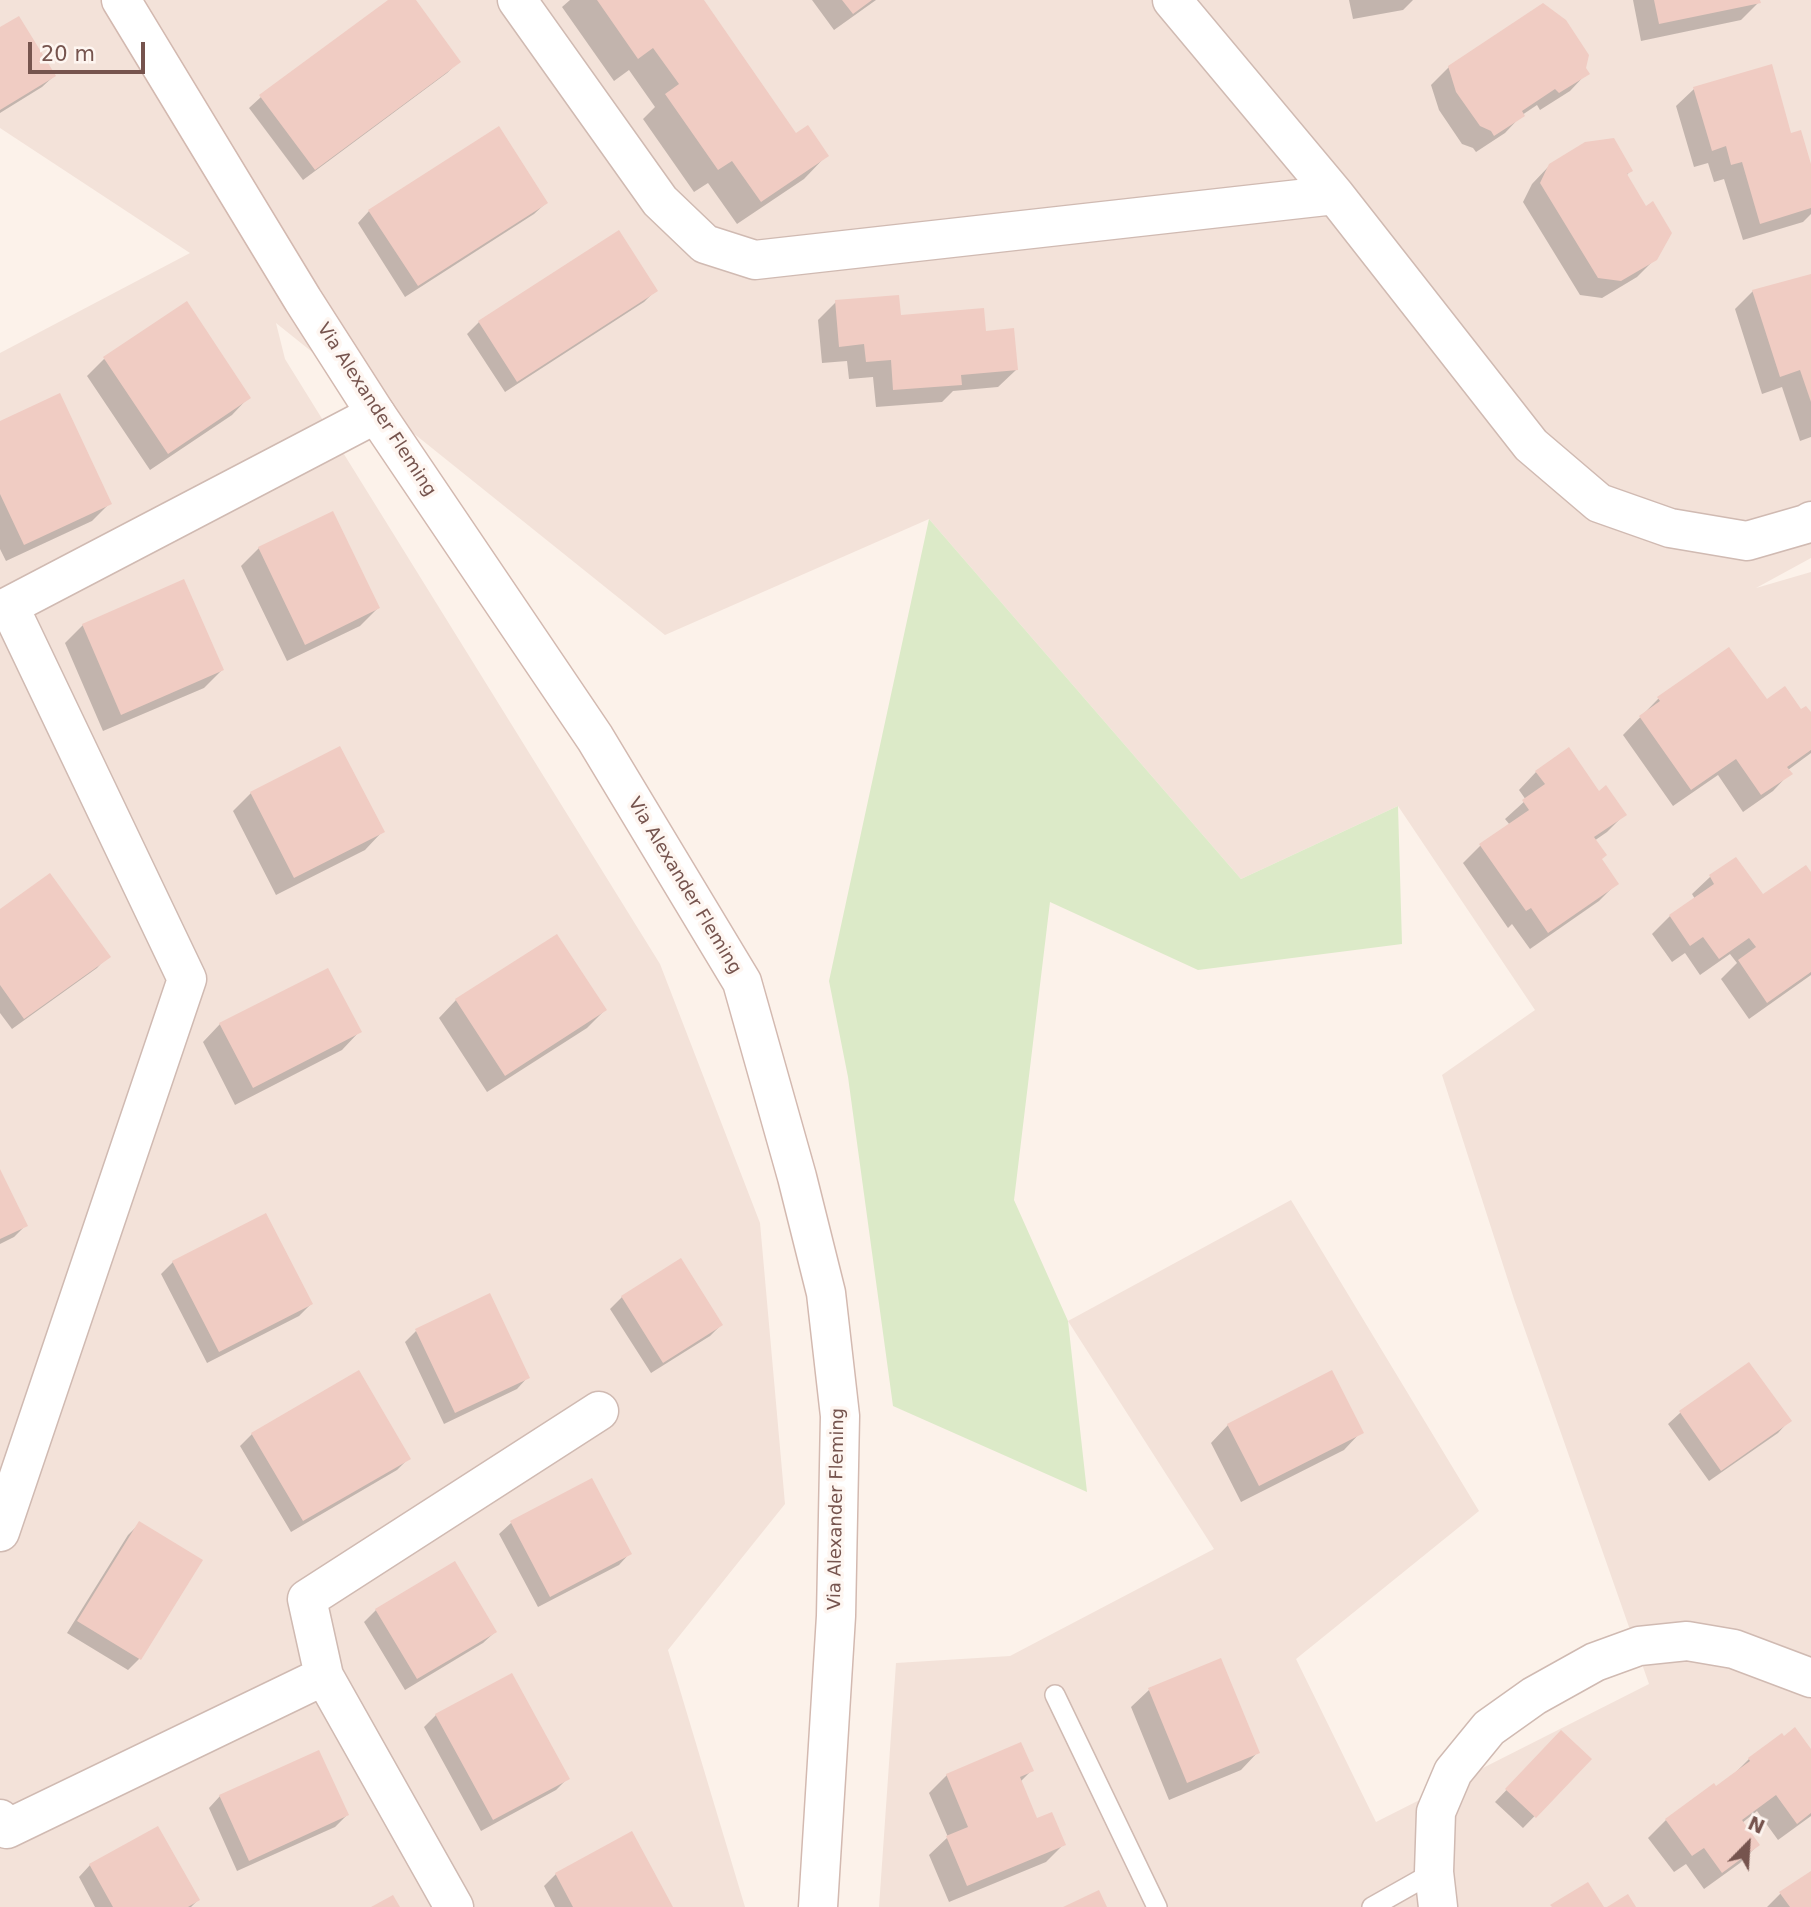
<!DOCTYPE html>
<html>
<head>
<meta charset="utf-8">
<style>
	body { margin:0 }
	#map { position:relative; width:1811px; height:1907px; overflow:hidden; background:#fcf2ea; font-family:"DejaVu Sans",sans-serif }
	canvas { display:block }
	.north { position:absolute; left:1713px; top:1809px; width:70px; height:70px; -webkit-text-stroke:5px #fef6f1; paint-order:stroke; rotate:24deg; font-size:19px; font-weight:700; line-height:28px; text-align:center; color:#76544e }
	.north::after { content:''; display:block; margin:auto; width:24px; height:32px; background:#76544e; clip-path:polygon(50% 0,100% 100%,50% 72%,0 100%) }
	.scale { position:absolute; left:28px; top:42px; width:117px; height:32px; box-sizing:border-box; border:4px solid #76544e; border-top:0; padding-left:9px; font-size:21px; line-height:24px; white-space:nowrap; color:#76544e; -webkit-text-stroke:5px #fef6f1; paint-order:stroke }
</style>
</head>
<body>
<div id="map">
<canvas width="1811" height="1907"></canvas>
<div class="north">N</div>
<div class="scale">20 m</div>
</div>
<script>
const ctx = document.querySelector('canvas').getContext('2d');
ctx.lineJoin = 'round';
function fillPath(path, color) { ctx.fillStyle = color; ctx.fill(path, 'evenodd'); }
const poly = rows => new Path2D(rows.map(r => 'M' + r).join(''));
function strokePath(path, color, width, dash) { ctx.strokeStyle = color; ctx.lineWidth = width; ctx.lineCap = dash ? 'butt' : 'round'; ctx.setLineDash(dash || []); ctx.stroke(path); }
function drawText(font, color, halo, rows, align = 'center') {
  ctx.font = font + ' "DejaVu Sans",sans-serif'; ctx.lineWidth = 7; ctx.setLineDash([]); ctx.textBaseline = 'middle'; ctx.strokeStyle = halo; ctx.fillStyle = color; for (const [text, x, y, turn = 0] of rows) {
    ctx.save(); ctx.translate(x, y); ctx.rotate((+turn || 0) * Math.PI / 180); ctx.textAlign = isNaN(turn) ? turn : align; if (halo) ctx.strokeText(text, 0, 0); ctx.fillText(text, 0, 0); ctx.restore();
  }
}
fillPath(poly([
	[0,0,1811,0,1811,558,1756,588,1811,572,1811,1907,879,1907,896,1663,1010,1656,1214,1549,1068,1321,1291,1200,1479,1511,1296,1659,1376,1822,1649,1684,1514,1299,1442,1075,1535,1010,1398,806,1241,879,929,519,665,635,276,323,285,359,660,964,760,1223,785,1504,668,1650,745,1907,0,1907,0,353,190,253,0,128]
]), '#f3e2d9');
fillPath(poly([
	[929,519,1241,879,1398,806,1402,944,1198,970,1050,902,1014,1200,1068,1321,1087,1492,893,1406,848,1077,829,981]
]), '#dceac8');
fillPath(poly([
	[391,0,413,0,459,61,447,73,303,180,249,108,261,97],
	[570,0,701,0,796,136,827,155,804,179,737,224,708,183,694,192,643,119,655,107,629,70,614,81,562,7],
	[812,0,876,0,834,30],
	[1349,0,1413,0,1403,10,1353,19],
	[1633,0,1758,0,1759,2,1741,20,1641,41],
	[0,29,54,76,42,87,0,113],
	[1449,67,1584,69,1587,73,1570,91,1540,110,1537,105,1522,115,1505,133,1476,152,1473,148,1462,144,1439,110,1431,85],
	[1694,89,1790,135,1811,171,1811,214,1803,222,1743,240,1724,179,1714,182,1708,163,1694,167,1676,106],
	[1550,165,1631,170,1626,176,1655,259,1637,277,1602,298,1580,295,1523,202,1532,184],
	[546,203,534,214,405,297,358,223,369,211],
	[618,232,656,290,644,302,505,392,467,334,479,322],
	[1811,276,1811,437,1800,441,1782,387,1762,394,1735,309,1753,291],
	[836,302,900,317,985,332,1016,370,998,387,953,391,942,402,876,407,873,377,849,379,847,361,822,363,818,320],
	[104,359,249,397,232,415,150,470,87,376],
	[0,423,109,504,92,521,6,561,0,549],
	[259,548,378,608,360,626,287,661,241,566],
	[83,625,222,670,204,688,103,731,65,643],
	[1729,649,1766,702,1811,715,1811,753,1788,770,1790,773,1773,791,1743,812,1718,775,1673,806,1623,735,1658,699],
	[1536,772,1599,793,1625,814,1607,832,1594,841,1600,859,1617,883,1599,901,1530,949,1512,924,1508,928,1463,863,1481,845,1510,825,1505,819,1526,800,1519,790],
	[251,793,382,832,365,850,276,895,233,811],
	[1736,859,1762,897,1811,875,1811,975,1749,1019,1721,979,1737,963,1730,954,1700,975,1685,953,1672,962,1652,934,1670,916,1695,899,1692,894,1710,877],
	[0,912,108,956,97,968,12,1029,0,1013],
	[456,1000,605,1010,587,1028,487,1092,439,1018],
	[220,1024,359,1032,342,1050,235,1105,203,1042],
	[0,1173,26,1225,14,1237,0,1244],
	[680,1260,721,1325,710,1336,651,1373,610,1309,622,1297],
	[173,1262,311,1304,299,1316,207,1363,161,1274],
	[416,1331,528,1377,517,1389,444,1424,405,1342],
	[1749,1364,1789,1421,1778,1433,1709,1481,1668,1424,1680,1413],
	[1228,1425,1361,1432,1344,1450,1241,1502,1211,1443],
	[252,1434,409,1458,397,1470,291,1532,240,1446],
	[591,1481,630,1553,619,1565,538,1607,499,1534,511,1523],
	[140,1523,139,1659,128,1670,67,1633,128,1535],
	[454,1564,495,1632,483,1643,405,1690,364,1622,376,1610],
	[1220,1661,1258,1752,1241,1770,1169,1800,1131,1707,1149,1690],
	[436,1715,568,1778,556,1790,481,1831,424,1727],
	[1561,1733,1590,1759,1523,1828,1495,1802],
	[1811,1752,1811,1816,1778,1840,1757,1811,1742,1823,1758,1845,1740,1863,1704,1889,1686,1864,1674,1872,1648,1838,1666,1820,1716,1788,1733,1775,1749,1759],
	[1031,1771,1020,1782,1036,1820,1064,1844,1046,1862,949,1902,929,1855,948,1837,929,1793,947,1775],
	[220,1796,347,1815,335,1827,237,1871,209,1808],
	[631,1834,671,1907,555,1907,544,1886,556,1874],
	[90,1865,198,1900,191,1907,95,1907,79,1877],
	[1811,1873,1811,1907,1767,1907,1781,1893]
]), '#0003');
fillPath(poly([
	[388,0,416,0,461,62,315,170,259,95],
	[597,0,704,0,796,133,808,125,829,156,761,202,732,161,718,170,665,94,679,84,653,48,638,59],
	[842,0,872,0,853,14],
	[1654,0,1760,0,1761,3,1659,24],
	[1543,3,1566,20,1589,55,1586,68,1590,74,1559,93,1555,89,1522,111,1525,116,1494,136,1491,131,1480,126,1456,92,1448,66],
	[19,16,56,76,0,110,0,27],
	[1772,64,1791,133,1801,130,1811,164,1811,208,1760,224,1742,162,1731,165,1726,146,1712,151,1693,87],
	[499,126,548,203,418,286,368,210],
	[1614,138,1633,171,1627,174,1646,206,1653,201,1672,233,1657,260,1621,281,1598,278,1540,183,1549,164,1585,142],
	[619,230,658,291,517,382,478,321],
	[1811,274,1811,402,1800,370,1780,377,1752,290],
	[899,295,901,315,984,308,986,331,1014,328,1018,370,961,375,962,385,893,390,891,360,866,362,864,344,839,347,835,300],
	[187,301,251,398,168,454,103,357],
	[60,393,112,504,24,545,0,494,0,421],
	[333,511,380,608,305,645,258,547],
	[184,579,224,670,121,715,82,624],
	[1729,647,1767,699,1785,686,1801,709,1806,706,1811,712,1811,750,1787,767,1793,774,1761,795,1736,759,1691,790,1639,716,1660,701,1657,697],
	[340,746,385,832,294,878,250,792],
	[1569,747,1599,791,1606,785,1627,815,1594,837,1607,855,1602,859,1619,884,1548,933,1531,908,1526,911,1479,844,1529,810,1522,800,1545,784,1535,771],
	[1736,857,1763,894,1806,865,1811,872,1811,972,1767,1003,1738,960,1756,947,1749,938,1719,959,1703,937,1690,946,1669,915,1714,884,1709,875],
	[50,873,111,957,24,1019,0,985,0,909],
	[557,934,607,1010,505,1076,455,999],
	[328,968,362,1032,253,1088,219,1023],
	[0,1169,28,1226,0,1239],
	[266,1213,313,1304,219,1352,172,1261],
	[681,1258,723,1325,663,1363,621,1296],
	[490,1293,530,1378,455,1413,415,1329],
	[1749,1362,1792,1421,1721,1471,1679,1411],
	[359,1370,411,1459,303,1521,251,1433],
	[1332,1370,1364,1433,1259,1486,1227,1424],
	[592,1478,632,1554,550,1597,510,1521],
	[139,1521,203,1560,141,1660,77,1621],
	[455,1561,497,1632,417,1679,375,1609],
	[1221,1658,1260,1753,1187,1783,1148,1688],
	[512,1673,570,1779,493,1820,435,1714],
	[1795,1727,1811,1749,1811,1813,1797,1824,1776,1795,1742,1820,1760,1845,1722,1873,1704,1848,1692,1856,1665,1819,1714,1783,1716,1786,1750,1761,1748,1758,1782,1733,1784,1736],
	[1561,1730,1592,1759,1536,1818,1505,1789],
	[1021,1742,1034,1771,1020,1777,1037,1818,1052,1812,1066,1845,967,1886,946,1836,968,1827,946,1774],
	[319,1750,349,1815,249,1861,219,1795],
	[158,1826,200,1900,188,1907,113,1907,89,1864],
	[632,1831,673,1907,573,1907,555,1873],
	[1811,1871,1811,1907,1790,1907,1779,1892],
	[1588,1882,1604,1907,1552,1907,1550,1905],
	[1099,1890,1107,1907,1063,1907],
	[1628,1894,1636,1907,1607,1907],
	[393,1895,400,1907,371,1907]
]), '#f0ccc3');
const service = poly([
	[1055,1695,1157,1907],
	[1372,1907,1434,1872]
]);
const minor = poly([
	[517,0,660,201,705,244,755,260,1335,195],
	[1172,0,1335,195,1531,445,1599,503,1670,528,1747,541,1806,524,1811,521],
	[0,1532,187,979,9,606,376,414],
	[0,1819,7,1829,324,1676],
	[454,1907,324,1676,307,1599,599,1411]
]);
const tertiary = poly([
	[1438,1907,1434,1872,1436,1812,1453,1772,1489,1728,1534,1696,1595,1662,1639,1646,1687,1641,1734,1649,1811,1678]
]);
const secondary = poly([
	[121,0,303,300,376,414,595,738,742,982,797,1177,826,1293,840,1416,836,1616,818,1907]
]);
strokePath(service, '#d0bab2', 22);
strokePath(minor, '#d0bab2', 41);
strokePath(tertiary, '#d0bab2', 41);
strokePath(secondary, '#d3b9b0', 41);
strokePath(service, '#fff', 19);
strokePath(minor, '#fff', 38);
strokePath(tertiary, '#fff', 38);
strokePath(secondary, '#fff', 38);
drawText('18px', '#76544e', '#fef6f1', [
	["Via Alexander Fleming",376,410,57],
	["Via Alexander Fleming",684,886,59],
	["Via Alexander Fleming",837,1509,-89]
]);
</script>
</body>
</html>
